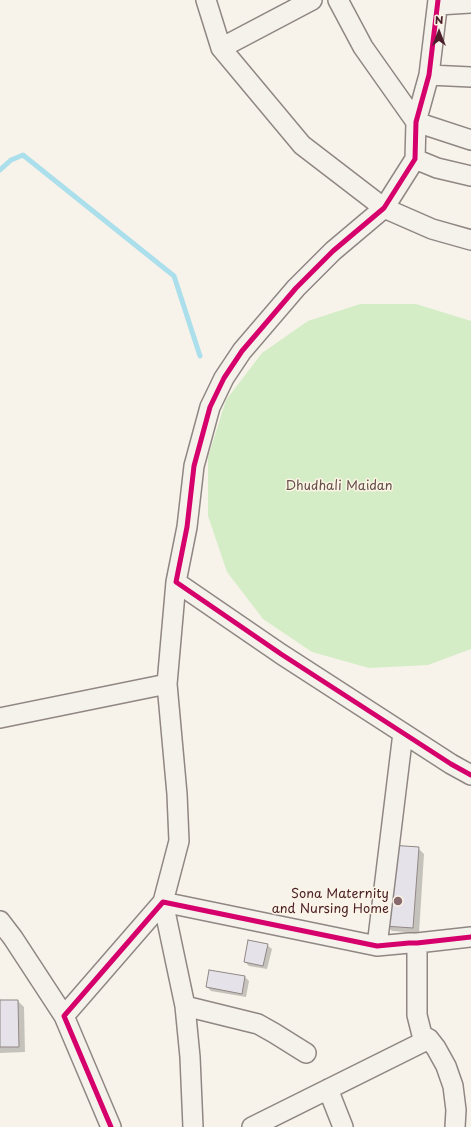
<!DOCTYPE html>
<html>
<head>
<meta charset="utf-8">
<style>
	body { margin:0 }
	#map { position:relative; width:471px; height:1127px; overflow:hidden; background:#f7f3ea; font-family:"Playpen Sans",sans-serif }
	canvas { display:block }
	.north { position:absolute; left:419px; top:12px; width:40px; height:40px; -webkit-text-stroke:3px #fcf5e5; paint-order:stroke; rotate:0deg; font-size:11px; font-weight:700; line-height:16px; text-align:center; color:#4a1f2b }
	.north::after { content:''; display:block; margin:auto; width:14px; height:18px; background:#4a1f2b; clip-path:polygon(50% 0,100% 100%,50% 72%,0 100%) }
</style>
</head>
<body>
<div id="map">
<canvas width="471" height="1127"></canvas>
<div class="north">N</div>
</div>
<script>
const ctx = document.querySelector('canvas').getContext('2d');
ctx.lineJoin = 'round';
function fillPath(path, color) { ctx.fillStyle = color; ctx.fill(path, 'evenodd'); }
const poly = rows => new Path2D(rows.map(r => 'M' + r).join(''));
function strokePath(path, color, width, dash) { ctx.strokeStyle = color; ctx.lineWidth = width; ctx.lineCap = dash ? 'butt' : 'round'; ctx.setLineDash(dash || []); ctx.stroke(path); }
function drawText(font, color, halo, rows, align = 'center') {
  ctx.font = font + ' "Playpen Sans",sans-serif'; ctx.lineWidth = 3; ctx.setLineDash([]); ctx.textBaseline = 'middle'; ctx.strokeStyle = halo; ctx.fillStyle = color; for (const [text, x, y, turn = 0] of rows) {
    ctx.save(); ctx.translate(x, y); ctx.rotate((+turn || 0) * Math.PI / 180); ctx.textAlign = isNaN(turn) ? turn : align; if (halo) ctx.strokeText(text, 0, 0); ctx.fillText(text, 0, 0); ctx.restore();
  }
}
fillPath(poly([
	[360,304,416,304,471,321,471,649,428,665,369,668,312,652,263,619,227,572,208,516,208,457,226,400,262,353,308,321]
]), '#d4edc6');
fillPath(poly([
	[418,848,424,854,419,933,392,931,385,925],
	[267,945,272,949,267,969,249,966,245,962],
	[210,971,245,977,249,981,246,997,211,991,207,987],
	[0,1001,18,1001,24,1007,25,1052,0,1053]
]), '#0003');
strokePath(poly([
	[0,170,11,160,23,155,174,276,200,356]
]), '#abdfeb', 5);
const building = poly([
	[390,845,419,847,413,928,384,926,390,845],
	[248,940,268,944,263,966,244,962,248,940],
	[209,970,245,976,242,994,206,987,209,970],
	[0,1000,18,1000,19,1047,0,1047,0,1000]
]);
fillPath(building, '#e5e3e9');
strokePath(building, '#908684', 1);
const minor = poly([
	[206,0,221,48,302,145,384,208,432,229,471,240],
	[338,0,363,47,416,122,471,140],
	[438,0,429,75,416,122,415,159,384,208,333,251,296,288,242,351,224,378,210,407,194,466,187,527,176,582,281,654,451,764,471,775],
	[438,5,471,3],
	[221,48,312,0],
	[429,75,471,77],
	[415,159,437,168,471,176],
	[176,582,167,684,177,794,179,841,163,902,185,1006,190,1057,193,1127],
	[0,718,167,684],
	[0,921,13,938,64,1016],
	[417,943,417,1015,422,1035,429,1039,436,1048,446,1066,453,1086,456,1110,455,1127],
	[377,946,403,733],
	[185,1006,258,1024,274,1033,306,1053],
	[328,1089,343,1127],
	[111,1127,64,1016,163,902,377,946,409,943,417,943,471,937],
	[252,1127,429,1039]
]);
strokePath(minor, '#908684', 22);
strokePath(minor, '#f5f2ec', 19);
strokePath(poly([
	[438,0,429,75,416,122,415,159,384,208,333,251,296,288,242,351,224,378,210,407,194,466,187,527,176,582,281,654,451,764,471,775],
	[111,1127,64,1016,163,902,377,946,409,943,417,943,471,937]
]), '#d6006c', 5);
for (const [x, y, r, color] of [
	[398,901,5,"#87696e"]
]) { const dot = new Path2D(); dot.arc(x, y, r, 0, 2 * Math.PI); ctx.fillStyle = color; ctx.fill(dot); strokePath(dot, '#fcf5e5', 1.5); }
drawText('13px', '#65514a', '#fcf5e5', [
	["Dhudhali Maidan",339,486]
]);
drawText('13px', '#4a1f2b', '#fcf5e5', [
	["Sona Maternity",389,894],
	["and Nursing Home",389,909]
], 'right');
</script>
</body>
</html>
